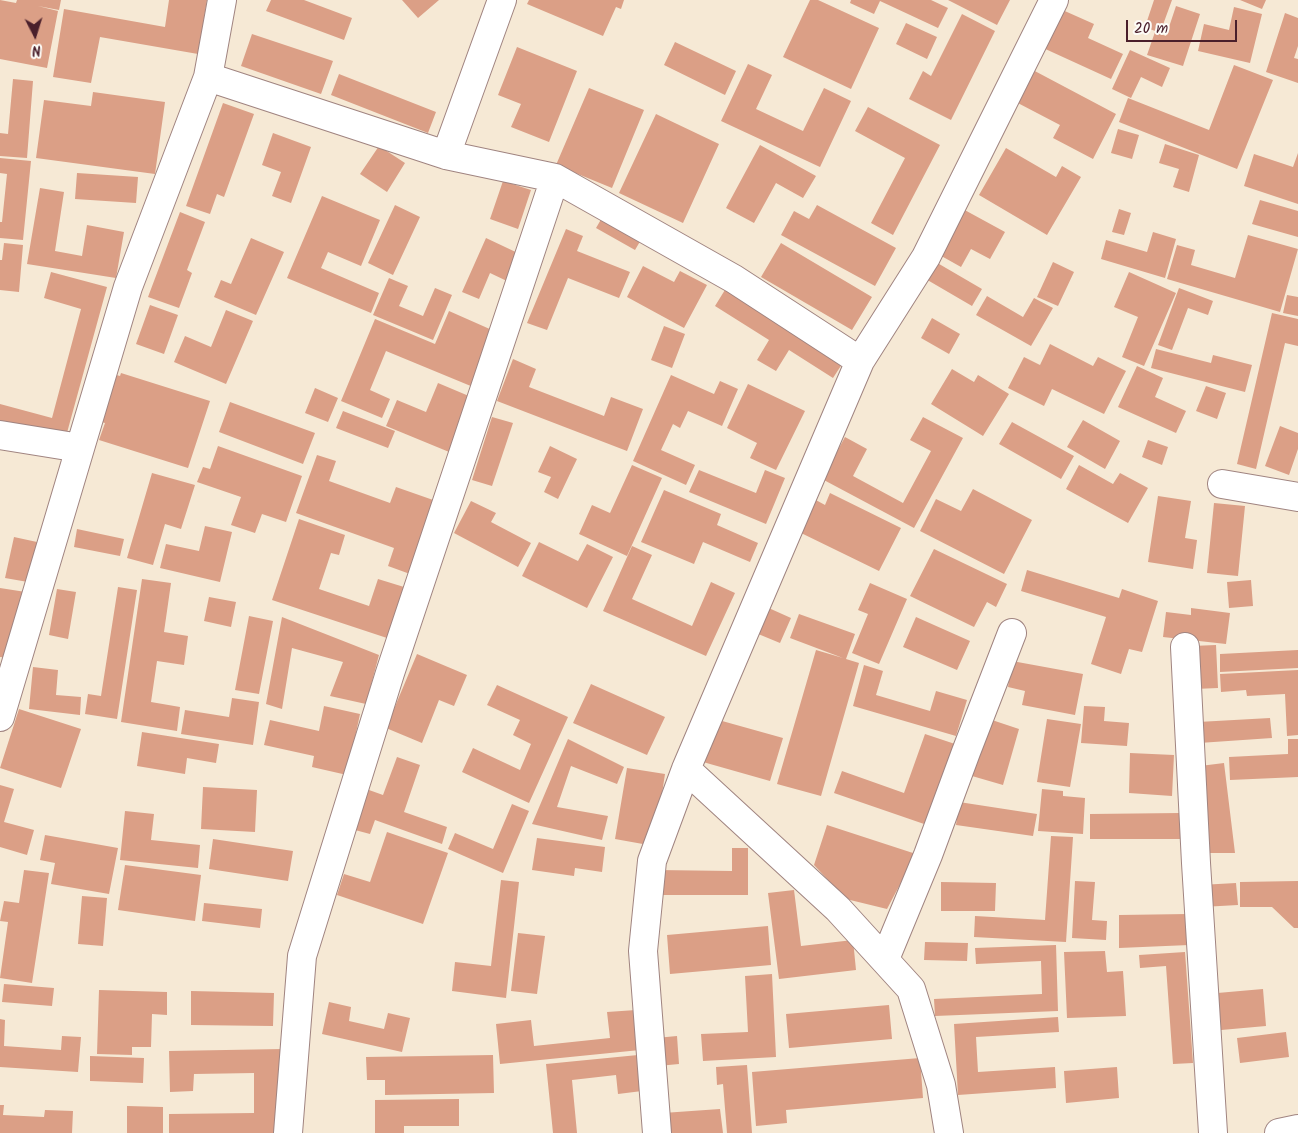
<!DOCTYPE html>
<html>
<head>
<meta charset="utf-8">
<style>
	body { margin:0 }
	#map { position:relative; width:1298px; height:1133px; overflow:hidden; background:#f6e9d5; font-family:Kalam,sans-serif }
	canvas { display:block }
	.north { position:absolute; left:10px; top:10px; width:50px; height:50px; -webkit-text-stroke:4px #fdfcf7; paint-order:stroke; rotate:175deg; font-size:14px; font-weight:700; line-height:20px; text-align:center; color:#4a1f2b }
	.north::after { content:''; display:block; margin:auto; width:18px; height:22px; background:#4a1f2b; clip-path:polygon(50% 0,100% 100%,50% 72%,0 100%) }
	.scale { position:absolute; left:1126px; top:20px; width:111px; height:22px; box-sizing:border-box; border:2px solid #4a1f2b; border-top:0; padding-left:6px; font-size:15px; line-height:18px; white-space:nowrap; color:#4a1f2b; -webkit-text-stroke:4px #fdfcf7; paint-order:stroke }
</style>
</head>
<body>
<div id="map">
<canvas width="1298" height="1133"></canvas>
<div class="north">N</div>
<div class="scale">20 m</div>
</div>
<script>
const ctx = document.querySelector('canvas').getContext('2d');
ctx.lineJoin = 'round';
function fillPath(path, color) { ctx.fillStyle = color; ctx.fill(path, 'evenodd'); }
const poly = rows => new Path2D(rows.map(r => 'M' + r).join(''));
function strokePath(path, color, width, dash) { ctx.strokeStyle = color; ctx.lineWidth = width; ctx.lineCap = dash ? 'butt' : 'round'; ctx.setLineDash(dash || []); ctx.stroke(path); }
fillPath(poly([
	[0,0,16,3,17,0,61,0,59,10,38,6,58,11,47,68,0,59],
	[169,0,207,0,198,54,100,37,91,83,53,77,64,9,165,27],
	[271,0,304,0,352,18,344,40,266,11],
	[402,0,439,0,418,18],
	[529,0,624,0,621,9,616,7,603,36,527,4],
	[810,0,818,0,879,28,851,89,783,57],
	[851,0,931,0,948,8,938,28,880,1,874,14,850,3],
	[948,0,1010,0,997,25],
	[1154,0,1172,0,1160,33,1145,27],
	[1240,0,1266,0,1262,9],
	[1176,6,1200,14,1183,66,1147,55,1155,32,1166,36],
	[1234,7,1262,14,1250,63,1198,51,1204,24,1229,30],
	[1058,8,1094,24,1088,38,1123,54,1111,79,1041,47],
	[1285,13,1298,18,1298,46,1294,58,1298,59,1298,83,1266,72],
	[962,14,995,31,951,120,909,99,923,71,931,76],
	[906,23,937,37,927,59,896,44],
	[252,34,333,61,321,94,241,66],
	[675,42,736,71,725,95,664,65],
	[517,47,577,71,549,142,511,127,521,104,498,95],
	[1130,50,1170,68,1162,87,1141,77,1131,98,1112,89],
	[748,64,772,75,756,109,803,131,824,88,851,101,820,167,721,121],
	[1234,65,1273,80,1237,169,1119,122,1128,98,1209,130],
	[1031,69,1116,114,1093,159,1053,138,1060,125,1014,101],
	[339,74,436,112,428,133,331,95],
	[13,79,33,81,27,158,0,156,0,133,8,134],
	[589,88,644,110,612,188,556,165],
	[93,92,165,102,155,174,36,158,44,100,91,106],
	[223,103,254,114,224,197,217,194,210,214,186,206],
	[868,107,940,145,893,235,871,223,905,158,855,131],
	[656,114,719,144,683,223,619,193],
	[1118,129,1139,135,1132,159,1111,153],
	[273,133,311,147,291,203,272,196,281,172,262,165],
	[1165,144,1199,155,1189,192,1173,187,1179,169,1159,163],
	[760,145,816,176,803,198,776,183,754,223,726,208],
	[379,146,405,163,387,192,360,174],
	[1006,148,1056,177,1062,166,1081,177,1047,235,979,195],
	[1298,153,1298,204,1244,186,1254,154,1293,167],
	[0,158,31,161,23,240,0,238,0,222,2,222,7,174,0,173],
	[77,173,138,177,136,203,75,199],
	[503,181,531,190,518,229,490,219],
	[40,188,64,192,55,251,82,256,87,225,124,232,116,278,27,264],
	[322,196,380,220,361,266,328,252,321,268,379,293,371,313,287,278],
	[1260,200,1298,211,1298,237,1252,224],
	[395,205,420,217,393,275,368,263],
	[817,205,896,248,875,286,781,235,794,211,809,219],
	[961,208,1005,232,990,259,971,249,961,267,936,253],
	[1119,209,1131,213,1124,235,1112,232],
	[606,211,645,233,635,250,596,228],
	[180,212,205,222,187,270,192,273,179,308,148,297],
	[566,229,583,236,577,251,630,272,619,298,568,278,547,330,527,323],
	[1153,232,1176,239,1165,278,1101,259,1106,240,1147,252],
	[1248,235,1298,249,1280,312,1167,279,1177,245,1195,250,1191,265,1235,278],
	[251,238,284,252,256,315,214,297,221,280,231,284],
	[486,238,522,255,509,282,490,273,479,299,462,292],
	[4,243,23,245,19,292,0,290,0,260,2,260],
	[781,243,872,297,852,330,761,277],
	[934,261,982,289,972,306,924,278],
	[1053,262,1074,272,1058,306,1037,297],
	[643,266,674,282,680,271,707,285,684,328,627,297],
	[51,272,107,287,65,440,0,423,0,404,52,418,81,309,44,298],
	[1129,272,1176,293,1144,366,1122,357,1138,317,1114,307],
	[389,278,408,286,399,306,423,316,435,288,452,295,433,340,373,315],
	[728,285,846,358,833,378,789,350,776,371,757,360,769,340,715,306],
	[1179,288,1213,301,1208,315,1188,308,1172,350,1158,345],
	[1287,295,1298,297,1298,316,1283,313],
	[987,296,1023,317,1034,298,1053,308,1031,346,976,315],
	[150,305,178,315,164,354,136,344],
	[226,310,253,321,226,384,174,362,185,336,211,347],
	[449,311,501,334,478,389,386,351,370,390,390,399,382,418,341,401,375,319,435,344],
	[1272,313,1298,319,1298,346,1285,343,1256,469,1237,464],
	[932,318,960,334,949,354,921,338],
	[664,326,685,334,672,368,651,360],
	[1050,344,1093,366,1098,357,1126,371,1104,414,1052,389,1044,406,1008,388,1024,357,1040,365],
	[1156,349,1211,363,1213,355,1252,365,1245,392,1151,368],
	[513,359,536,369,529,387,604,416,611,397,643,409,627,451,497,401],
	[1137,366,1163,378,1155,397,1186,411,1176,433,1118,407],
	[952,369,974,382,978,375,1009,394,983,436,931,404],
	[121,373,210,401,188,468,99,440,105,423,98,421,113,374,120,376],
	[671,375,714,394,720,381,738,389,722,426,688,411,680,428,673,424,661,450,695,465,686,485,633,461],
	[438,383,476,399,454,454,386,426,397,400,426,412],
	[748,384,805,411,776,470,750,458,757,443,727,428],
	[1206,386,1226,393,1217,419,1196,411],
	[315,388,338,398,328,422,305,413],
	[230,402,315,433,303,464,219,432],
	[343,411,395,431,388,448,336,428],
	[492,417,513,423,492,486,472,480],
	[923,417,963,438,914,528,822,479,845,437,867,449,853,476,903,503,931,451,910,440],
	[1083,420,1120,441,1105,469,1067,447],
	[1012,422,1074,456,1061,479,999,444],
	[1280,426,1298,433,1298,449,1289,475,1265,466],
	[1148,440,1168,447,1162,465,1142,457],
	[218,446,302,476,286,522,262,514,255,533,231,525,241,497,197,482,203,467,210,469],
	[550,446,577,459,558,499,544,492,551,477,538,472],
	[317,455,336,461,329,481,390,503,396,487,436,501,410,574,388,566,394,548,296,513],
	[632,465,662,478,627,556,579,534,592,505,610,513],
	[1079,465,1113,484,1120,473,1148,488,1128,523,1066,489],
	[699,470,756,493,765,470,785,478,766,524,689,492],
	[152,473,195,485,181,529,165,524,153,565,127,558],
	[973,489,1032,520,1004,574,920,531,936,499,961,511],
	[664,490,721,514,717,525,758,543,750,562,703,542,694,564,641,542],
	[830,493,901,528,879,571,799,532,814,499,825,505],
	[1158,496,1191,501,1185,538,1197,540,1193,569,1148,562],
	[471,501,496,513,491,522,531,543,518,567,454,533],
	[1214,503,1245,506,1238,576,1207,573],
	[299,519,345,535,339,555,331,553,319,589,369,606,378,579,404,587,387,638,272,600],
	[205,526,232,532,220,582,160,568,166,544,199,551],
	[77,529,124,539,120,556,74,547],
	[14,537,37,542,28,582,5,578],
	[539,542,578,561,587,544,613,557,587,608,522,576],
	[632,546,652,555,632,599,692,626,711,582,735,593,706,656,603,611],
	[934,549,1007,584,996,607,987,602,974,627,910,596],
	[1027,570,1119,598,1122,589,1158,601,1142,652,1129,649,1121,674,1091,664,1106,617,1021,591],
	[142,579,171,583,164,632,188,636,184,665,157,661,151,702,180,707,177,731,121,722],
	[1251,580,1253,606,1229,608,1227,582],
	[870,583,907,599,879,664,852,653,868,614,858,610],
	[118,587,137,590,117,719,85,714,88,694,101,696],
	[0,588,32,593,10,658,0,657],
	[57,589,76,592,68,639,49,635],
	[209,597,236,602,231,627,204,621],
	[762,605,791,618,780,643,751,631],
	[1191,608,1230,613,1226,644,1163,637,1166,612,1191,615],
	[799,614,855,634,846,659,859,663,821,796,777,784,816,650,843,658,790,638],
	[249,616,273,621,259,694,235,690],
	[282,617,379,655,366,704,330,696,343,662,292,648,282,709,266,704],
	[916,617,970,641,957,670,903,647],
	[1216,645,1218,688,1195,689,1192,646],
	[1298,650,1298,668,1220,672,1220,654],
	[417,654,467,675,454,706,439,700,422,743,386,728],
	[1012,661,1083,674,1075,715,1022,705,1025,691,1008,687],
	[864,665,883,671,876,695,930,711,936,691,967,700,956,736,853,706],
	[33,667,58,670,56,695,81,697,80,715,29,709],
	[1298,670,1298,735,1287,736,1285,694,1247,696,1246,690,1221,692,1220,674],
	[591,684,665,717,647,755,573,723],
	[497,685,568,717,529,803,462,772,473,748,520,770,531,744,513,735,520,720,487,705],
	[232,698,259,702,253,745,181,734,185,710,229,717],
	[324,706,360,714,347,775,312,767,314,756,264,745,270,720,319,731],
	[1084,706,1105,707,1104,721,1129,723,1127,746,1081,743],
	[19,709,81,729,61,788,0,768],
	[1270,718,1272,738,1199,743,1198,722],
	[715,719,783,738,770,781,703,762],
	[989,719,1019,729,1003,785,972,776],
	[1047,719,1081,724,1070,787,1037,782],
	[142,732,219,744,216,763,187,758,185,774,137,766],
	[925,734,955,744,927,825,834,793,842,771,904,793],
	[568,739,624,767,617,784,571,766,557,807,608,816,602,840,532,824],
	[1288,739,1298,739,1298,777,1230,780,1229,757,1288,754],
	[1130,753,1174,755,1172,796,1129,793],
	[397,757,420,765,404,812,447,827,442,844,375,820,370,834,355,830,369,790,383,795],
	[1224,763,1235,853,1206,853,1200,766],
	[627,768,665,774,654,846,615,839],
	[0,785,14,789,4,822,34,830,27,855,0,847],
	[203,787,257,790,255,832,201,829],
	[1042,789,1063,791,1063,796,1085,798,1083,834,1038,831],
	[959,802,1037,814,1033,836,956,825],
	[512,804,529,811,503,873,448,849,455,833,493,849],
	[125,811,154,814,151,840,200,845,198,868,120,860],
	[1180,813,1180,839,1090,839,1090,814],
	[827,825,916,854,887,909,846,899,814,865],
	[387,832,448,853,423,924,337,895,344,874,370,882],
	[45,835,118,848,109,894,51,884,55,863,40,860],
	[1051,836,1073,837,1066,942,974,937,975,916,1045,920],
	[537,838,605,847,602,872,575,868,574,876,532,870],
	[213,839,293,851,288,881,209,869],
	[732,848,748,848,748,895,656,895,657,870,732,871],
	[125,865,201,875,195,921,118,910],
	[24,870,49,873,32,983,0,978,8,922,0,921,4,901,19,903],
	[501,880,519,882,506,998,452,991,455,962,491,966],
	[1075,881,1095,882,1092,920,1107,921,1106,940,1072,938],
	[1298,881,1298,928,1294,928,1272,907,1240,907,1240,882],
	[941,882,996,883,995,911,941,911],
	[1236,883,1238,905,1202,907,1200,885],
	[794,890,801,946,853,940,856,970,779,979,768,893],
	[82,896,107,898,103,946,78,944],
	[204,903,262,909,260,928,202,921],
	[1188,914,1189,945,1119,948,1119,915],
	[768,926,771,965,670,974,667,935],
	[518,933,545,936,537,994,511,991],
	[925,942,968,943,967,961,924,960],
	[1056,945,1058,1011,935,1016,934,999,1042,994,1041,961,976,964,975,948],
	[1105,951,1107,972,1123,971,1126,1016,1067,1018,1064,952],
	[1185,952,1193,1063,1173,1064,1166,966,1140,968,1139,955],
	[772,974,776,1057,703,1061,701,1034,748,1032,745,976],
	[4,984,54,988,52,1006,2,1002],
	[1263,989,1266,1026,1210,1031,1206,994],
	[99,990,167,992,167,1015,152,1014,151,1047,132,1047,132,1055,97,1054],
	[191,991,274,993,273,1026,191,1025],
	[329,1002,351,1007,349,1021,384,1029,388,1013,410,1018,402,1052,322,1034],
	[889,1005,892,1039,789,1048,786,1014],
	[636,1010,640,1050,500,1064,496,1024,531,1020,534,1046,610,1038,607,1012],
	[1058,1017,1059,1032,976,1037,978,1072,1055,1067,1056,1088,958,1095,954,1024],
	[0,1019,5,1020,4,1046,61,1050,62,1036,81,1037,78,1072,0,1067],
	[1286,1032,1289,1057,1240,1063,1237,1038],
	[677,1036,679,1064,658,1066,656,1038],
	[283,1049,284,1133,169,1133,169,1114,254,1113,254,1073,194,1074,193,1091,170,1092,169,1051],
	[493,1055,494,1093,385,1095,385,1080,367,1080,366,1057],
	[638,1055,642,1091,618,1094,616,1075,572,1080,577,1133,553,1133,546,1064],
	[90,1056,144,1058,143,1083,90,1081],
	[920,1058,923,1098,786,1110,787,1123,756,1126,752,1072],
	[747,1065,752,1133,727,1133,723,1084,717,1085,716,1067],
	[1117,1067,1119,1098,1066,1103,1064,1071],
	[459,1099,459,1126,404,1126,404,1133,375,1133,375,1100],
	[0,1105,4,1105,3,1115,44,1117,45,1110,73,1111,72,1133,0,1133],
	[127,1106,163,1107,163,1133,127,1133],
	[720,1109,723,1133,665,1133,663,1113]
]), '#db9f86');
const minor = poly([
	[208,77,446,155,555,178,734,279,860,361],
	[446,155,502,0],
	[0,435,80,448],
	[1222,484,1298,497],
	[1185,647,1196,863,1213,1133],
	[0,717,128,287,208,77,222,0],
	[686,769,838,909,911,989,941,1085,949,1133],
	[885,959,928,855,966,752,1012,633],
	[288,1133,302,956,390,673,555,178],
	[657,1133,643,951,652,861,686,769,860,361,926,257,1054,0]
]);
const primary = poly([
	[1279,1133,1298,1129]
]);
strokePath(minor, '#a08480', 30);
strokePath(primary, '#a08480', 30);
strokePath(minor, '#fff', 28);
strokePath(primary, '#fff', 28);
</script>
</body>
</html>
